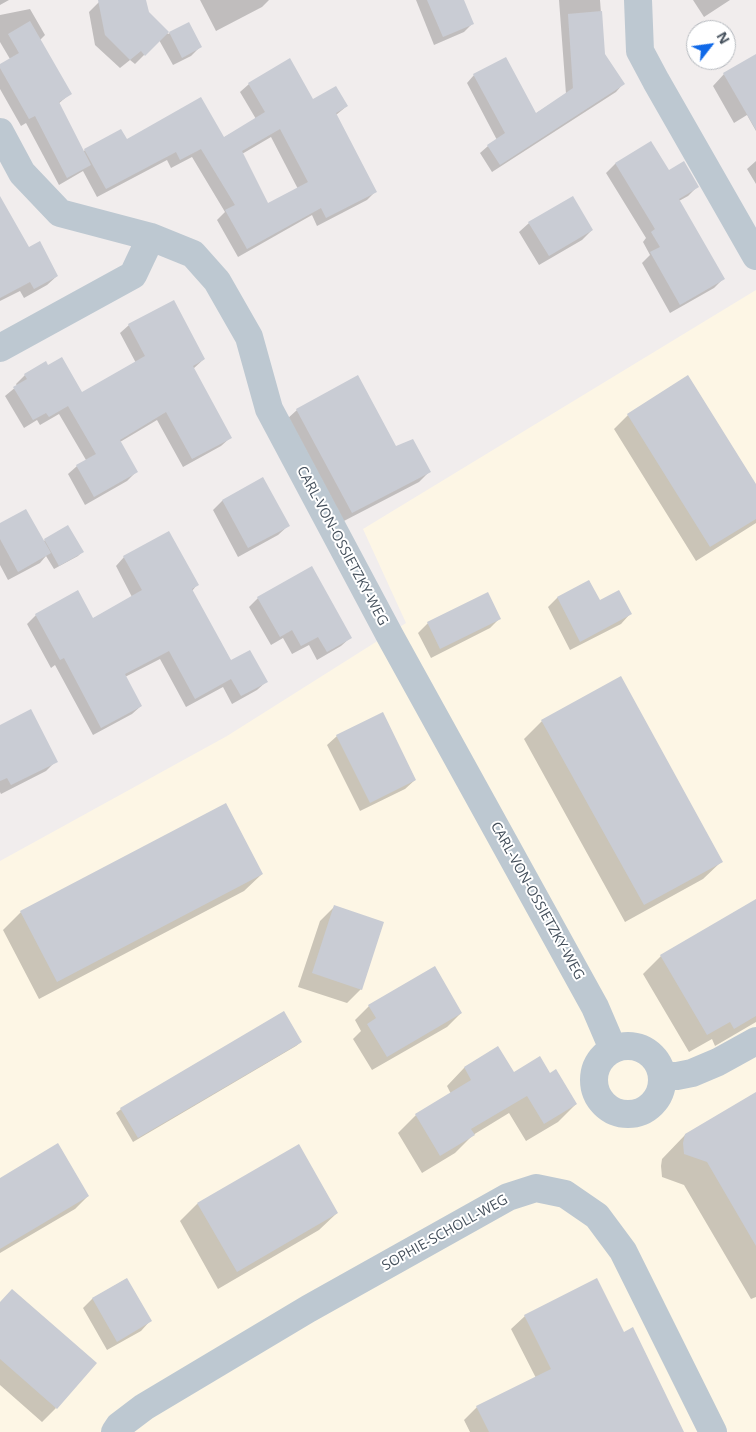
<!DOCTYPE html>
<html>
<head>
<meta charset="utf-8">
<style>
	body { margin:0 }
	#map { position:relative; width:756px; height:1432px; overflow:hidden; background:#f1eded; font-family:"Open Sans",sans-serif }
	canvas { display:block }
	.north { position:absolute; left:686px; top:20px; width:50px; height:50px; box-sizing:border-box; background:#fff; border:1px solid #b5b9be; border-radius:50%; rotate:60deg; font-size:14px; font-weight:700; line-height:20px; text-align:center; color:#45505c }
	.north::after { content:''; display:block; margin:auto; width:18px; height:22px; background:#1069e8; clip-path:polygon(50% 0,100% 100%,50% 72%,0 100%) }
</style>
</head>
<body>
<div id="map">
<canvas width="756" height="1432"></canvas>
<div class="north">N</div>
</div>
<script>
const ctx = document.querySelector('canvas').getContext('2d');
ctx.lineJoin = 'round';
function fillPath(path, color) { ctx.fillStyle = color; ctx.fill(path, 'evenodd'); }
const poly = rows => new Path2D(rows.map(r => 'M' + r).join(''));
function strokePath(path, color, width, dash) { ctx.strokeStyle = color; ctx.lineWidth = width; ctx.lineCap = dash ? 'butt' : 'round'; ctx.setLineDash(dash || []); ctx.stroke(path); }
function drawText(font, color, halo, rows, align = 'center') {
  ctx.font = font + ' "Open Sans",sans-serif'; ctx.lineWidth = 4; ctx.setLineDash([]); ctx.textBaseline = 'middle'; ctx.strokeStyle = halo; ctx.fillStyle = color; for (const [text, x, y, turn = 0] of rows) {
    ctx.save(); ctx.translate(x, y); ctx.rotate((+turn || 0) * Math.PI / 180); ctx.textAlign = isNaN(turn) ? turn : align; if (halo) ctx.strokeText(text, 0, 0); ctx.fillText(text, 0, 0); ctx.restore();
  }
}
fillPath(poly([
	[756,290,756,1432,0,1432,0,861,227,736,406,623,363,529]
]), '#fdf6e5');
fillPath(poly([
	[0,0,9,0,0,5],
	[104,0,145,0,148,13,168,34,188,24,200,47,191,56,173,65,159,40,135,64,130,60,120,68,95,45,89,12,99,2],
	[200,0,269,0,262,7,216,31],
	[416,0,462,0,472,24,464,32,434,45],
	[559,0,600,0,604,54,623,84,616,92,492,172,480,153,488,146,497,140,467,83,474,75,535,114,566,94],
	[693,0,730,0,704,17],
	[30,9,45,35,40,40,70,94,58,104,83,152,85,150,126,141,223,138,256,119,240,92,249,84,313,101,347,106,336,115,375,192,367,200,317,226,312,215,238,257,217,220,225,212,192,157,171,168,167,160,97,197,83,171,59,185,26,123,21,126,0,89,0,65,10,59,0,42,0,15],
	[271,137,298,189,268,204,242,154],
	[756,56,756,131,747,115,734,123,713,86,724,74],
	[651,142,668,172,697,187,688,196,679,201,723,279,714,288,670,313,642,263,650,255,643,242,646,238,606,173,615,164],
	[756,161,756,184,747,169],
	[529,223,592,230,582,240,539,265,519,232],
	[0,241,29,248,57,276,47,285,24,298,20,291,0,301],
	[129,325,204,359,193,369,230,438,221,446,183,467,157,420,120,442,136,472,127,481,85,505,68,474,77,466,86,460,59,414,40,425,37,420,24,428,5,396,17,386,16,384,25,375,48,367,82,394,136,363,120,333],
	[297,410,396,448,429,472,419,482,342,522,287,419],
	[628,415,756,487,756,523,696,561,614,429],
	[263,479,288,526,278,535,238,557,213,510,222,501],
	[0,524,43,542,45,540,82,552,78,556,54,569,46,556,40,563,8,580,0,565],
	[124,557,197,585,192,591,231,661,266,682,257,690,232,704,223,687,186,707,160,659,125,677,141,706,132,714,93,735,55,665,51,668,27,624,36,615,77,592,92,619,132,597,116,566],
	[311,568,350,638,341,646,317,660,309,645,292,654,283,638,271,645,249,607,258,598],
	[589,581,599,602,630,614,621,624,570,650,548,607,557,598],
	[499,619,490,628,431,658,418,633,428,623],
	[542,721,721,862,703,879,625,922,524,739],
	[0,727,56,761,46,771,1,794,0,792],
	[337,736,415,780,405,789,360,811,327,745],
	[262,874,244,891,39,999,3,930,21,912],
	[756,901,756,1022,715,1046,712,1039,689,1052,643,974,661,956],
	[334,907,361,989,347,1003,298,987,320,921],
	[369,1006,461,1013,447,1027,372,1070,353,1039,361,1031,355,1020],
	[301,1042,296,1046,133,1142,116,1113,121,1109],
	[498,1048,513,1074,549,1075,576,1104,558,1122,526,1141,509,1113,473,1135,455,1153,422,1173,398,1133,416,1115,451,1094,447,1086,464,1068],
	[756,1094,756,1297,751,1299,684,1185,662,1177,661,1166,662,1159,685,1135],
	[0,1179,88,1196,75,1209,0,1253],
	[197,1204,337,1213,319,1230,218,1289,180,1221],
	[126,1279,150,1321,141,1331,107,1350,83,1308,92,1299],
	[0,1302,56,1408,42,1422,0,1385],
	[525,1316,623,1334,678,1432,470,1432,464,1420,477,1407,536,1378,511,1329]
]), '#0003');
fillPath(poly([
	[98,0,146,0,149,12,169,32,145,56,141,51,130,60,105,35],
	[427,0,464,0,474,24,443,37],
	[602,11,605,54,625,84,500,165,487,145,505,133,473,74,506,57,536,113,573,88,568,14],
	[30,21,72,94,59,102,91,165,67,178,35,116,29,119,0,68,0,64,19,53,8,34],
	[189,22,202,47,182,58,169,32],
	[756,54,756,130,723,73],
	[290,58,313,99,336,86,348,106,336,113,377,192,326,218,321,208,247,249,225,210,235,205,201,149,180,160,176,152,106,189,84,149,121,129,127,139,201,97,224,137,265,112,248,83],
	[280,129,308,182,268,203,242,151],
	[651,141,669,170,684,161,699,187,679,199,725,279,680,305,650,252,660,247,651,232,655,229,615,163],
	[0,196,29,247,40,241,58,276,34,289,30,282,0,298],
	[573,196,593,230,549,256,528,222],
	[174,300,205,359,193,366,232,438,192,459,166,412,120,440,138,472,94,497,76,465,96,454,68,406,49,417,46,413,33,420,13,387,27,379,24,374,46,361,48,365,62,357,82,392,145,356,128,324],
	[358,375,396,446,413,439,431,472,352,513,296,409],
	[688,375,756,484,756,519,710,547,627,414],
	[263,477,290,526,248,548,222,500],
	[26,509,51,553,18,572,0,539,0,523],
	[68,525,84,552,59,566,44,539],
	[169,531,199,585,192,589,231,660,250,650,268,682,241,696,231,679,195,699,169,651,125,674,142,706,101,728,64,658,60,660,35,614,78,590,93,618,142,590,123,556],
	[312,566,352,638,327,652,318,637,301,646,292,630,280,637,257,597],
	[589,580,600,600,619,590,632,614,580,642,557,597],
	[488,592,501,619,440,649,427,622],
	[621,676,723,862,644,905,541,720],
	[31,709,58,762,11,785,7,778,0,781,0,725],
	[383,712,416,780,370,803,336,735],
	[226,803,263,874,57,982,20,911],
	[756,899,756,1016,734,1029,730,1022,707,1035,660,955],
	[334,905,384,922,362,990,312,973],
	[435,966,462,1013,387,1057,367,1024,376,1018,368,1005],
	[284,1011,302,1042,138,1138,120,1108],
	[498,1046,514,1072,540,1056,550,1073,556,1069,577,1104,544,1124,527,1096,471,1129,475,1135,440,1156,415,1114,471,1080,464,1067],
	[756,1092,756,1246,707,1162,684,1154,683,1143,685,1134],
	[58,1143,89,1196,0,1249,0,1178],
	[299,1144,338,1213,237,1272,197,1203],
	[127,1278,152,1321,117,1342,92,1298],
	[597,1278,624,1332,633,1327,684,1432,489,1432,476,1406,551,1369,524,1315],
	[12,1289,97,1363,57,1409,0,1359,0,1302]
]), '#c9ccd4');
strokePath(poly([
	[638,0,640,51,656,81,756,256],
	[0,132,22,173,60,213,151,237,193,254,217,281,249,337,269,409,390,636,595,1007,613,1049],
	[0,348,133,275,151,237],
	'594 1080a34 34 0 1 1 68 0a34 34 0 1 1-68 0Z',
	[662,1076,677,1076,692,1073,718,1062,756,1041],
	[115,1432,119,1426,144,1407,308,1309,508,1197,536,1188,565,1194,597,1216,623,1251,713,1432]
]), '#bdc8d1', 28);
drawText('14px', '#45505c', '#fff', [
	["CARL-VON-OSSIETZKY-WEG",342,546,62],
	["CARL-VON-OSSIETZKY-WEG",537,901,61],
	["SOPHIE-SCHOLL-WEG",445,1233,-29]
]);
</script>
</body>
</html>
